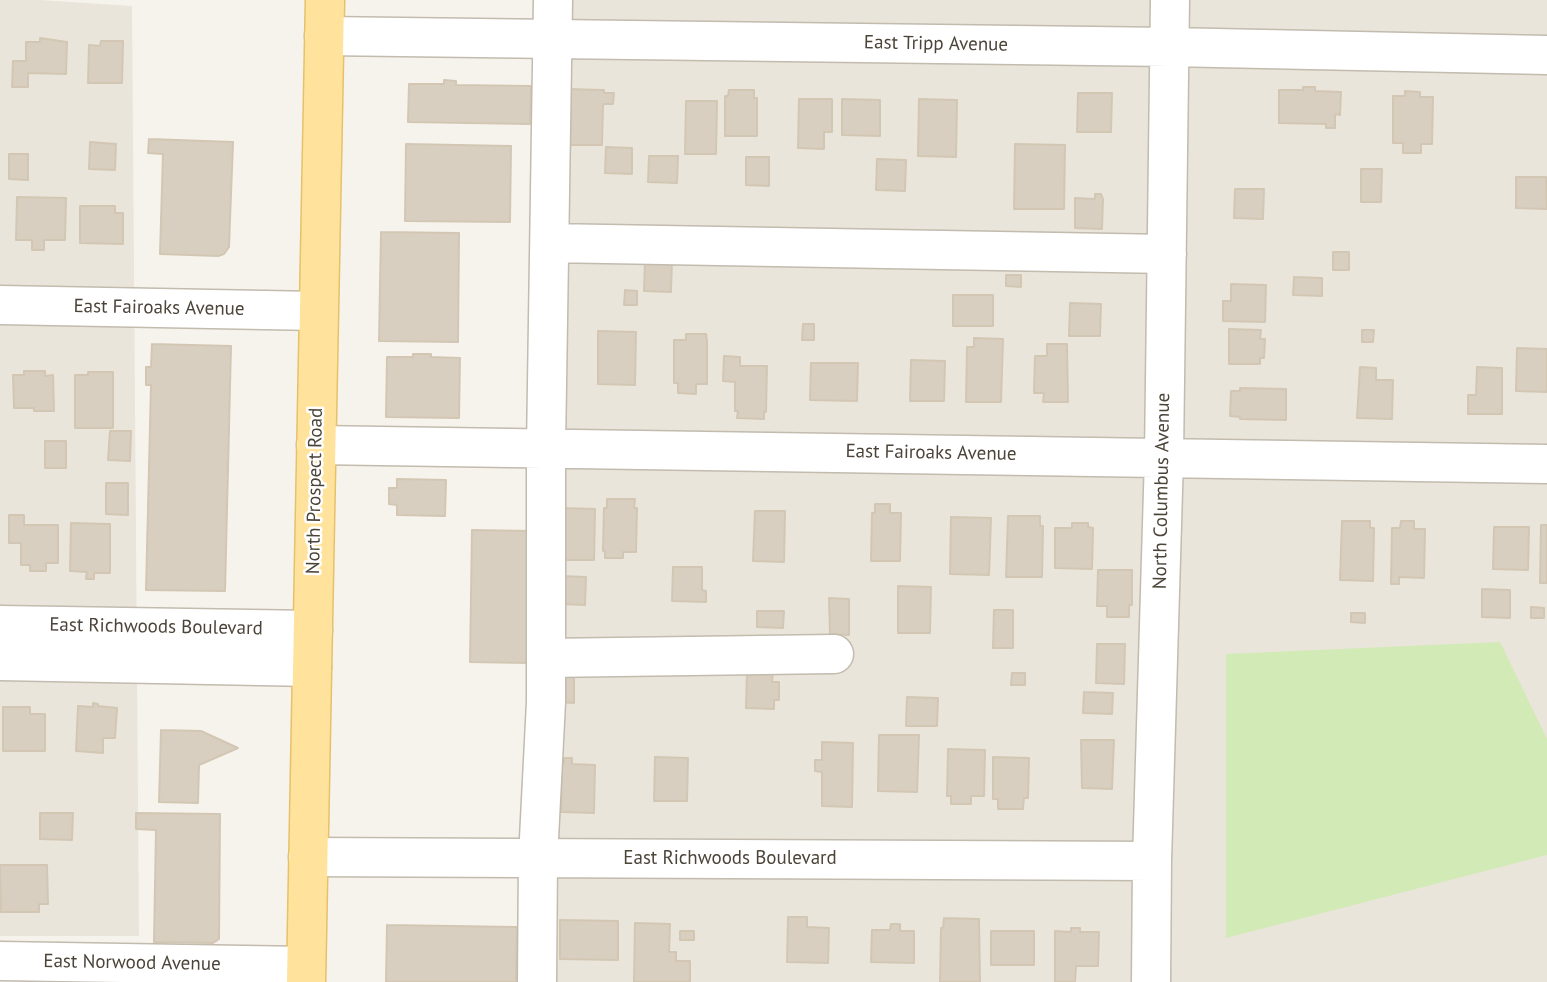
<!DOCTYPE html>
<html>
<head>
<meta charset="utf-8">
<style>
	body { margin:0 }
	canvas { display:block; background:#f6f3ec }
</style>
</head>
<body>
<canvas width="1547" height="982"></canvas>
<script>
const ctx = document.querySelector('canvas').getContext('2d');
ctx.lineJoin = 'round';
function fillPath(path, color) { ctx.fillStyle = color; ctx.fill(path, 'evenodd'); }
const poly = rows => new Path2D(rows.map(r => 'M' + r).join(''));
function strokePath(path, color, width, dash) { ctx.strokeStyle = color; ctx.lineWidth = width; ctx.lineCap = dash ? 'butt' : 'round'; ctx.setLineDash(dash || []); ctx.stroke(path); }
function drawText(font, color, halo, rows, align = 'center') {
  ctx.font = font + ' "PT Sans",sans-serif'; ctx.lineWidth = 5; ctx.setLineDash([]); ctx.textBaseline = 'middle'; ctx.strokeStyle = halo; ctx.fillStyle = color; for (const [text, x, y, turn = 0] of rows) {
    ctx.save(); ctx.translate(x, y); ctx.rotate((+turn || 0) * Math.PI / 180); ctx.textAlign = isNaN(turn) ? turn : align; if (halo) ctx.strokeText(text, 0, 0); ctx.fillText(text, 0, 0); ctx.restore();
  }
}
fillPath(poly([
	[0,0,40,0,132,6,139,936,0,936],
	[571,0,1547,0,1547,982,549,982]
]), '#eae5da');
fillPath(poly([
	[1500,642,1547,739,1547,855,1226,938,1226,654]
]), '#d2eab5');
const building = poly([
	[40,38,67,42,66,74,28,73,28,87,12,87,13,61,26,61,26,42,40,42,40,38],
	[101,41,123,41,122,83,88,83,89,45,100,46,101,41],
	[444,80,456,81,456,85,531,86,530,124,408,122,409,84,444,84,444,80],
	[1303,87,1315,87,1315,91,1341,92,1340,115,1335,114,1335,128,1326,128,1326,124,1279,123,1279,90,1303,90,1303,87],
	[567,89,604,90,604,93,614,93,613,104,603,104,602,145,566,145,567,89],
	[729,90,754,90,754,98,757,98,757,136,725,136,725,96,728,96,729,90],
	[1405,91,1420,92,1420,97,1433,97,1432,144,1421,144,1421,153,1403,153,1403,143,1393,143,1393,96,1405,96,1405,91],
	[1078,93,1112,93,1111,132,1077,132,1078,93],
	[799,99,832,99,832,132,824,132,824,149,798,148,799,99],
	[842,99,880,100,880,136,842,135,842,99],
	[919,99,957,100,956,157,918,156,919,99],
	[686,101,717,101,716,154,685,154,686,101],
	[149,139,233,142,229,247,224,254,218,256,160,254,163,154,148,153,149,139],
	[90,142,116,144,115,170,89,169,90,142],
	[406,144,511,146,510,222,405,221,406,144],
	[1015,144,1065,145,1064,209,1014,209,1015,144],
	[606,147,632,148,632,174,605,173,606,147],
	[9,154,28,154,28,180,9,179,9,154],
	[649,156,678,156,677,183,648,182,649,156],
	[746,157,769,157,769,186,746,185,746,157],
	[877,159,906,160,905,191,876,190,877,159],
	[1361,169,1382,169,1381,202,1361,202,1361,169],
	[1516,177,1546,177,1547,209,1516,208,1516,177],
	[1235,189,1264,189,1263,219,1234,218,1235,189],
	[1095,194,1101,194,1103,199,1102,229,1075,228,1075,198,1095,199,1095,194],
	[17,197,66,198,65,240,44,240,44,250,32,250,32,240,16,240,17,197],
	[80,206,115,206,115,213,123,213,123,244,80,243,80,206],
	[381,232,459,233,458,342,379,341,381,232],
	[1333,252,1349,252,1349,270,1333,270,1333,252],
	[645,258,672,259,671,292,644,291,645,258],
	[1006,275,1021,275,1021,287,1006,286,1006,275],
	[1294,277,1322,278,1322,296,1293,295,1294,277],
	[1231,284,1266,285,1265,322,1223,321,1223,301,1231,301,1231,284],
	[625,290,637,291,637,305,624,305,625,290],
	[953,295,993,295,993,326,953,326,953,295],
	[1070,303,1101,304,1100,336,1069,336,1070,303],
	[803,324,814,324,814,340,802,340,803,324],
	[1229,329,1261,330,1260,339,1265,339,1264,358,1260,358,1260,364,1229,364,1229,329],
	[1362,330,1374,330,1373,342,1362,342,1362,330],
	[598,331,636,332,635,385,598,384,598,331],
	[686,334,706,334,707,341,707,384,696,384,696,394,678,393,678,383,674,383,674,340,686,340,686,334],
	[974,338,1003,339,1001,402,966,402,967,347,974,347,974,338],
	[152,344,231,346,225,591,146,590,151,385,146,385,146,367,151,367,152,344],
	[1047,344,1067,344,1068,402,1043,402,1044,393,1034,393,1035,356,1047,356,1047,344],
	[1517,348,1547,349,1547,392,1516,391,1517,348],
	[413,354,431,354,431,357,460,358,459,418,386,417,387,357,413,357,413,354],
	[724,356,740,357,740,366,767,366,766,412,764,412,764,419,737,418,738,411,735,411,735,382,723,381,724,356],
	[911,360,945,361,944,401,910,401,911,360],
	[811,363,858,363,857,401,810,400,811,363],
	[1360,367,1376,368,1376,380,1393,380,1392,419,1357,418,1360,367],
	[1477,367,1502,368,1502,414,1468,414,1468,395,1476,395,1477,367],
	[24,371,45,371,45,376,53,375,54,411,34,411,34,408,14,408,13,375,24,375,24,371],
	[88,372,113,372,113,428,75,428,75,375,88,375,88,372],
	[1240,388,1286,389,1286,420,1240,419,1240,417,1230,416,1231,391,1240,391,1240,388],
	[110,431,131,431,130,461,108,460,110,431],
	[45,441,66,441,66,468,45,468,45,441],
	[397,479,446,480,445,516,397,515,397,505,389,504,389,488,397,488,397,479],
	[106,483,128,483,128,515,106,514,106,483],
	[607,499,635,499,634,508,637,508,636,552,623,552,623,558,605,558,605,551,603,551,604,508,607,508,607,499],
	[875,504,890,504,890,513,901,513,900,561,871,561,872,513,875,513,875,504],
	[561,508,595,509,594,560,560,560,561,508],
	[755,511,785,511,784,562,753,561,755,511],
	[9,515,24,515,24,525,58,525,58,563,46,563,46,571,30,571,30,565,21,565,21,543,9,543,9,515],
	[1008,516,1040,516,1040,526,1043,526,1042,577,1006,577,1008,516],
	[951,517,991,518,989,575,950,574,951,517],
	[1342,521,1370,521,1370,528,1374,528,1373,581,1340,580,1342,521],
	[1401,521,1414,521,1414,529,1425,529,1424,578,1399,577,1399,584,1391,584,1392,528,1400,528,1401,521],
	[71,523,110,524,110,573,94,573,94,579,86,579,87,572,70,571,71,523],
	[1072,523,1088,523,1088,527,1093,528,1092,569,1055,568,1055,528,1072,528,1072,523],
	[1541,525,1547,525,1547,583,1540,583,1541,525],
	[1494,527,1529,527,1528,570,1493,569,1494,527],
	[472,530,531,531,528,663,470,662,472,530],
	[673,567,702,567,702,590,706,591,706,602,672,601,673,567],
	[1098,570,1132,570,1132,605,1129,605,1129,617,1107,617,1107,606,1097,606,1098,570],
	[561,576,586,577,585,605,560,604,561,576],
	[898,586,931,587,930,633,898,633,898,586],
	[1482,589,1510,590,1510,618,1482,617,1482,589],
	[829,598,849,599,849,635,830,634,829,598],
	[1531,607,1544,608,1544,618,1531,618,1531,607],
	[994,610,1013,610,1013,648,993,648,994,610],
	[757,611,784,611,783,628,757,627,757,611],
	[1351,613,1365,613,1365,623,1351,622,1351,613],
	[1097,644,1125,644,1124,684,1096,683,1097,644],
	[747,670,773,670,772,682,779,682,779,700,774,700,774,709,746,708,747,670],
	[1012,673,1025,673,1025,685,1011,685,1012,673],
	[559,677,574,677,574,703,558,702,559,677],
	[1084,692,1113,693,1112,714,1083,713,1084,692],
	[907,697,938,698,937,726,906,726,907,697],
	[93,703,98,704,98,706,117,708,115,738,103,738,103,753,76,751,78,706,93,707,93,703],
	[3,707,30,707,30,714,45,714,45,751,3,751,3,707],
	[161,730,201,731,238,748,199,765,198,803,159,802,161,730],
	[879,735,919,735,917,792,878,791,879,735],
	[1081,740,1114,740,1112,789,1082,788,1081,740],
	[822,742,853,743,852,807,822,806,822,772,815,771,815,760,822,760,822,742],
	[948,749,985,750,984,796,971,796,971,804,951,804,951,796,947,796,948,749],
	[655,757,688,758,687,801,654,801,655,757],
	[993,757,1029,758,1028,798,1024,798,1023,809,998,809,998,799,993,799,993,757],
	[564,758,572,758,572,764,595,765,594,813,561,812,562,764,564,764,564,758],
	[40,813,73,813,72,840,40,839,40,813],
	[136,813,220,814,219,939,213,943,154,942,156,830,136,829,136,813],
	[0,865,47,865,48,904,39,904,39,912,1,912,0,865],
	[788,917,807,917,807,927,829,928,828,963,787,962,788,917],
	[944,918,979,919,980,982,940,982,941,928,943,928,944,918],
	[560,920,618,921,618,960,560,959,560,920],
	[635,923,670,924,669,952,676,952,676,961,690,961,690,982,634,982,635,923],
	[891,924,900,924,900,931,914,931,914,963,871,962,872,930,890,930,891,924],
	[387,925,517,927,516,982,386,982,387,925],
	[1071,928,1080,928,1080,932,1099,932,1098,966,1076,966,1075,982,1055,982,1055,931,1071,932,1071,928],
	[680,931,694,931,694,940,680,940,680,931],
	[991,931,1034,931,1034,965,991,965,991,931]
]);
fillPath(building, '#d8cfc1');
strokePath(building, '#d3c7b4', 2);
const minor = poly([
	[324,36,1169,47,1547,55],
	[550,243,1167,254],
	[0,305,317,311],
	[316,445,1547,464],
	[0,625,313,630],
	[546,658,834,654],
	[0,661,312,667],
	[308,857,1152,861],
	[0,961,306,966],
	[537,982,538,858,546,702,546,448,553,0],
	[1151,982,1152,861,1164,457,1170,0]
]);
const major = poly([
	[306,982,325,0]
]);
strokePath(minor, '#c2bbae', 41);
strokePath(major, '#e6c16a', 41);
strokePath(minor, '#fff', 38);
strokePath(major, '#ffe39c', 38);
drawText('19px', '#4b4439', '#fff', [
	["East Tripp Avenue",936,44,1],
	["East Fairoaks Avenue",159,308,1],
	["East Fairoaks Avenue",931,453,1],
	["North Prospect Road",315,491,-89],
	["North Columbus Avenue",1162,491,-89],
	["East Richwoods Boulevard",156,627,1],
	["East Richwoods Boulevard",730,859],
	["East Norwood Avenue",132,963,1]
]);
</script>
</body>
</html>
